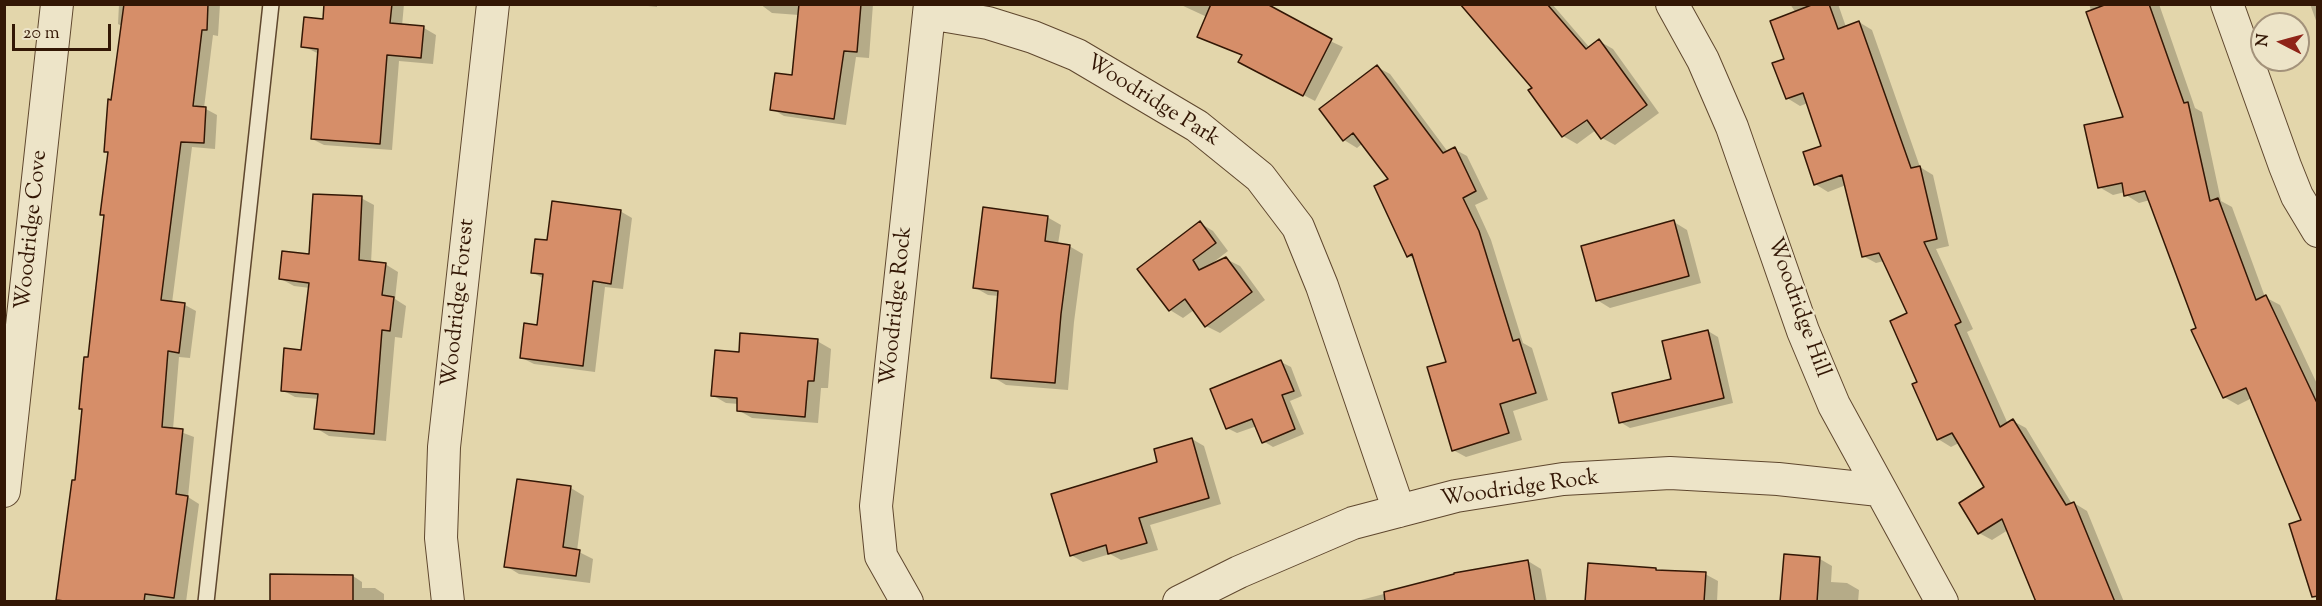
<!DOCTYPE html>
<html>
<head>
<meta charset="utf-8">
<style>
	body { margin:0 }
	#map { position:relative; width:2322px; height:606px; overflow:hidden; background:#e3d6ab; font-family:"Sorts Mill Goudy",serif }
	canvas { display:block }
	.frame { position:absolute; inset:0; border:6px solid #331705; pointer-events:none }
	.north { position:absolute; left:2250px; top:12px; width:60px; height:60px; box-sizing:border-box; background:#ede4c8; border:2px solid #a3927a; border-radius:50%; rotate:276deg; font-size:16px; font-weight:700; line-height:24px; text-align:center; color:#331705 }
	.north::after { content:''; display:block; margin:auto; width:21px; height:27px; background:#8f2418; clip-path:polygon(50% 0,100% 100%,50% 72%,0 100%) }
	.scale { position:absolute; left:12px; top:24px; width:99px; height:27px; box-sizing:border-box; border:3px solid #331705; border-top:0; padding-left:8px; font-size:18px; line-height:21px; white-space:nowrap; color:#331705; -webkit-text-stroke:4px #ede4c8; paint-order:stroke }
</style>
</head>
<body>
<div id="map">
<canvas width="2322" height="606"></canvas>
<div class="frame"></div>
<div class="north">N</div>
<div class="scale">20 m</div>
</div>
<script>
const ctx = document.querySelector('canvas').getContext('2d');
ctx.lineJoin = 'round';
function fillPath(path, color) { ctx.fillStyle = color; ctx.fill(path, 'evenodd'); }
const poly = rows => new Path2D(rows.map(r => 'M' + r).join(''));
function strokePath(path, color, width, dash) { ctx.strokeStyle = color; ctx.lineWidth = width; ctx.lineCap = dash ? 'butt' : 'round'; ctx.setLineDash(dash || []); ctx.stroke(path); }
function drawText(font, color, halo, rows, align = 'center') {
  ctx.font = font + ' "Sorts Mill Goudy",serif'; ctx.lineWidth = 5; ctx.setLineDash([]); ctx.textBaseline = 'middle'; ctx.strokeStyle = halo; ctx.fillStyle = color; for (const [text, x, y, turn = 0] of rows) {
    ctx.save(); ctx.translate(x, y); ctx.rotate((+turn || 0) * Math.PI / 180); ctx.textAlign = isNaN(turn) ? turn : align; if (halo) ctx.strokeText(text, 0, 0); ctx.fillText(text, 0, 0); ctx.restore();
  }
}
fillPath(poly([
	[119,4,220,4,218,36,213,35,204,108,217,115,215,149,192,147,172,303,185,305,196,311,190,358,179,357,173,429,194,437,188,497,199,504,186,602,61,602,76,482,105,216,102,214,109,153,106,151,122,26,118,24],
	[326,4,404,4,402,26,424,28,436,35,433,64,399,61,392,150,324,145,312,139,319,54,303,46,324,21],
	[630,4,657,4,657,7],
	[760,4,873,4,869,58,856,57,846,125,784,116,772,109,793,77,799,15,772,13],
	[1179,4,1251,4,1343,47,1315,101,1252,68,1243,56,1199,36,1207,17],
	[1473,4,1552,4,1590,48,1599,41,1613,49,1659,113,1615,145,1602,138,1596,130,1577,144,1563,136,1531,90,1534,88],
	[1790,4,1838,4,1846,27,1859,22,1872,30,1920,167,1933,175,1949,246,1936,249,1973,329,1967,332,2008,424,2013,421,2026,428,2072,504,2074,503,2087,511,2124,602,2037,602,2008,530,1992,540,1979,533,1986,488,1959,443,1951,447,1938,439,1919,383,1909,314,1884,261,1876,263,1863,256,1846,185,1828,192,1815,184,1823,147,1808,103,1800,106,1787,98,1786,60,1796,13],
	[2089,4,2159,4,2195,108,2202,112,2221,201,2232,207,2265,297,2280,305,2318,386,2318,596,2303,521,2252,398,2238,405,2224,397,2150,200,2139,203,2126,195,2125,192,2113,195,2099,187,2125,118],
	[2310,4,2318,4,2318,26],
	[1377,67,1390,74,1448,152,1454,149,1467,156,1488,199,1475,205,1491,240,1523,343,1532,348,1548,400,1513,411,1522,440,1466,457,1453,450,1448,363,1416,260,1408,256,1390,180,1363,143,1357,148,1344,140,1321,109],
	[361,198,374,205,371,263,385,264,398,272,395,299,406,306,402,338,395,337,386,441,329,436,316,428,319,399,295,397,282,390,303,352,310,288,294,286,281,279,310,256],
	[620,211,632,218,623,289,605,287,595,372,534,364,522,358,538,326,544,279,532,272,548,242],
	[1047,217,1061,225,1058,244,1069,246,1083,254,1074,322,1068,390,1006,385,993,377,999,296,988,295,974,287],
	[1674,222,1687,230,1701,283,1610,308,1597,300],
	[1200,223,1213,231,1228,251,1210,265,1226,259,1240,266,1265,300,1220,333,1206,326,1194,310,1183,318,1170,310],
	[1708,331,1718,337,1733,403,1630,428,1620,422,1672,380],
	[817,341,831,349,828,388,821,388,818,423,752,418,738,410,739,404,726,403,712,395,740,353],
	[1281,362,1291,367,1302,396,1290,401,1304,434,1273,447,1263,441,1257,426,1237,433,1227,428],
	[1192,439,1204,446,1221,504,1150,525,1158,550,1121,560,1110,554,1083,562,1071,555,1159,463],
	[519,481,571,488,584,496,577,551,593,559,590,583,519,574,506,566],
	[1820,559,1832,566,1831,582,1847,583,1859,590,1858,602,1782,602],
	[1528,561,1541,569,1547,602,1361,602,1361,600,1456,575],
	[1656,569,1660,572,1705,574,1718,581,1717,602,1586,602],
	[353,576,362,582,362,588,375,588,384,594,384,602,271,602]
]), '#0003');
const building = poly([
	[124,4,208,4,207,30,202,30,193,106,206,107,204,143,181,142,161,300,185,303,179,353,168,351,162,427,183,429,176,494,188,496,174,598,145,594,144,602,73,602,56,600,72,480,75,480,82,409,79,409,84,357,88,357,104,215,100,215,108,152,104,152,108,99,111,100,124,4],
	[324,4,392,4,390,23,424,26,421,58,387,55,380,144,311,139,318,49,301,47,304,17,323,19,324,4],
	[799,4,861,4,857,52,844,51,834,119,770,110,775,73,792,75,799,4],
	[1211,4,1267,4,1332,39,1303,96,1238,62,1242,55,1197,37,1211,4],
	[1460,4,1547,4,1586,49,1599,39,1647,105,1601,139,1587,120,1562,137,1528,90,1532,88,1460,4],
	[1814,4,1829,4,1838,29,1859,21,1911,168,1920,166,1937,239,1924,242,1961,322,1955,325,2000,427,2013,419,2066,505,2074,502,2115,602,2036,602,2002,519,1978,534,1959,503,1984,487,1952,433,1937,440,1912,384,1917,382,1890,321,1907,313,1879,253,1862,257,1842,175,1814,185,1803,152,1821,146,1803,93,1786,99,1772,63,1784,59,1770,21,1814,4],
	[2107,4,2149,4,2184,103,2188,102,2210,201,2218,198,2256,300,2266,295,2318,405,2318,596,2312,597,2289,524,2301,520,2246,388,2223,398,2191,330,2196,328,2145,191,2124,196,2122,183,2098,188,2084,125,2123,117,2086,12,2107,4],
	[1377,65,1443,153,1455,147,1476,191,1463,198,1479,231,1513,341,1519,339,1536,393,1500,404,1509,433,1452,451,1427,367,1446,362,1412,254,1407,257,1374,186,1388,179,1353,133,1343,141,1319,109,1377,65],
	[313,194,362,196,359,260,386,263,382,295,394,297,390,331,382,330,374,434,314,429,318,394,281,391,284,348,301,350,309,283,279,279,282,251,309,254,313,194],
	[552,201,621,210,611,284,593,281,583,366,520,358,524,323,537,325,543,274,531,273,535,239,547,240,552,201],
	[983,207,1048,216,1045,241,1070,245,1061,314,1055,383,991,378,998,291,973,288,983,207],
	[1674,220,1689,276,1596,301,1581,246,1674,220],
	[1200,221,1216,243,1193,260,1199,270,1226,257,1252,292,1205,327,1185,299,1169,311,1137,269,1200,221],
	[1708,330,1724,398,1619,423,1612,393,1671,379,1662,341,1708,330],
	[740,333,818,339,814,381,808,381,805,417,737,411,737,398,711,396,715,350,739,352,740,333],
	[1281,360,1294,391,1282,395,1295,429,1262,443,1252,419,1226,429,1210,389,1281,360],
	[1192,438,1209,498,1139,518,1147,543,1108,554,1106,545,1070,556,1051,494,1157,462,1154,449,1192,438],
	[517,479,571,486,563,547,580,550,576,576,504,567,517,479],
	[1784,554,1820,557,1817,602,1780,602,1784,554],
	[1528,560,1535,602,1385,602,1384,592,1454,574,1454,573,1528,560],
	[1588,563,1656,568,1656,570,1706,572,1704,602,1585,602,1588,563],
	[270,574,353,575,353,602,270,602,270,574]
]);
fillPath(building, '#d68e69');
strokePath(building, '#331705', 1.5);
const service = poly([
	[206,602,271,4]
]);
const minor = poly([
	[1672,4,1703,60,1732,127,1803,331,1834,405,1942,602],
	[2227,4,2285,166,2297,196,2318,231],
	[929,13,988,23,1033,37,1077,55,1197,126,1260,177,1298,227,1322,286,1399,511],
	[4,491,57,4],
	[448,602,441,538,444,447,493,4],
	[907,602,881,556,876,506,930,4],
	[1179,602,1239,572,1353,523,1456,496,1563,479,1670,473,1778,479,1879,490]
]);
strokePath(service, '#5f472e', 18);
strokePath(minor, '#5f472e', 34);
strokePath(service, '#ede4c8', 15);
strokePath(minor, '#ede4c8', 32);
drawText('22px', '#331705', '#ede4c8', [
	["Woodridge Park",1152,102,32],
	["Woodridge Cove",33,230,-84],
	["Woodridge Forest",460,303,-84],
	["Woodridge Rock",898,306,-84],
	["Woodridge Hill",1797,308,70],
	["Woodridge Rock",1520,490,-8]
]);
</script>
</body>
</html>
